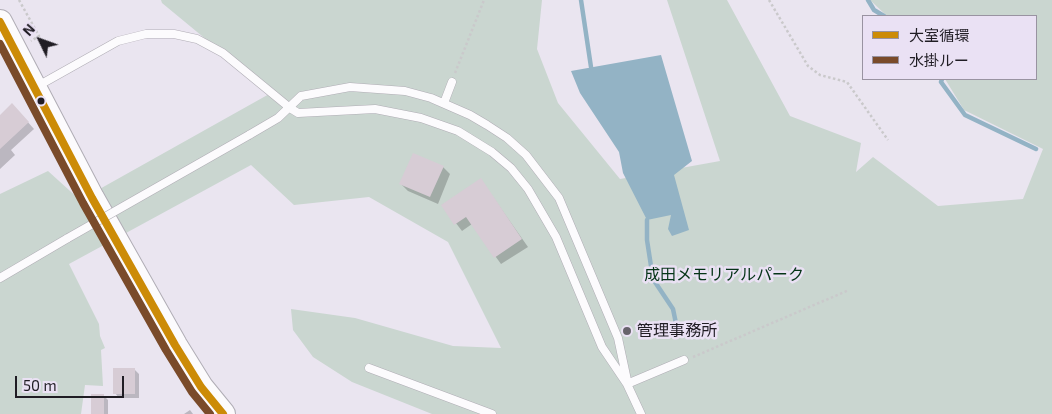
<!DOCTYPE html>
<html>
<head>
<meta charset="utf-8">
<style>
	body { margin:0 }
	#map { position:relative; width:1052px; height:414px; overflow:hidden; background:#eae5f0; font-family:"Exo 2","Noto Sans JP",sans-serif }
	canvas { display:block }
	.legend { position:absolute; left:862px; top:15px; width:175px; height:65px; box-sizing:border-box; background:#eae1f4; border:1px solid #9993a1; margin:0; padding:6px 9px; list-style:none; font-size:15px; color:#201d24 }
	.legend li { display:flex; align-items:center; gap:10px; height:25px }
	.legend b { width:25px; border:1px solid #9993a1 }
	.north { position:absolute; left:15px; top:15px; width:50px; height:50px; -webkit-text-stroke:4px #eae1f4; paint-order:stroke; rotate:312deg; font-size:14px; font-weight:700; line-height:20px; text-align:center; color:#201d24 }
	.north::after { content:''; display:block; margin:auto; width:18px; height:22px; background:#201d24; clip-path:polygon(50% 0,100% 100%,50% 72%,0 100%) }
	.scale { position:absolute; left:15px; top:376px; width:109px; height:22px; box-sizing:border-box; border:2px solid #201d24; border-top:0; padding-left:6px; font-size:15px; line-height:18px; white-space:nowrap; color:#201d24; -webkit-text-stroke:4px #eae1f4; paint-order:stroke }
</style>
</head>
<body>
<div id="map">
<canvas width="1052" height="414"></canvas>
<ul class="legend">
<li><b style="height:6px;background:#cc8b07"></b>大室循環</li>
<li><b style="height:6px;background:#7a4b2a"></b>水掛ルー</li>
</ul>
<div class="north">N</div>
<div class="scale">50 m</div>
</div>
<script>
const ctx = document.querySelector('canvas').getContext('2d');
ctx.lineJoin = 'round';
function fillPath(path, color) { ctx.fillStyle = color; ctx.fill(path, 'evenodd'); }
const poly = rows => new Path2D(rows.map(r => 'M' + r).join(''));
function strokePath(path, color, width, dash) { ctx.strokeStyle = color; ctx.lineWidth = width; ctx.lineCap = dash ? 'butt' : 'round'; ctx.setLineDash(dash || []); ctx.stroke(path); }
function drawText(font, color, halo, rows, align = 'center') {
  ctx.font = font + ' "Exo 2","Noto Sans JP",sans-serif'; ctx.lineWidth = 5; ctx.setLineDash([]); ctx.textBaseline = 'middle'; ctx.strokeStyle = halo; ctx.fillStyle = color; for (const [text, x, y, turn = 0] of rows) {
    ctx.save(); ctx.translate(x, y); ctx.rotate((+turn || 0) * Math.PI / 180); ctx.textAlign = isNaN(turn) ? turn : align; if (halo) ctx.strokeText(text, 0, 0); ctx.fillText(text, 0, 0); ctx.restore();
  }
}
fillPath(poly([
	[161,0,542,0,537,49,558,103,620,179,720,161,667,0,727,0,790,116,861,143,856,172,873,157,938,206,1023,199,1043,149,964,110,945,79,1036,79,1036,16,887,16,870,0,1052,0,1052,414,432,414,352,382,313,357,293,330,291,309,355,318,453,346,501,348,448,242,369,197,294,205,251,165,69,264,99,324,100,336,105,348,101,350,103,386,85,385,81,414,0,414,0,194,48,171,80,200,271,93,162,3]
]), '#cad6d0');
fillPath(poly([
	[661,55,692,161,674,175,689,230,672,236,668,229,671,215,647,220,623,173,619,152,580,93,571,71]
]), '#93b3c5');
fillPath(poly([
	[18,111,34,129,11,150,15,155,0,169,0,116],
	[443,167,450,174,438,204,408,191,401,184],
	[481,180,528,247,501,264,472,224,462,231,442,205],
	[134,369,139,374,139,398,119,398,115,393],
	[104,396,108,400,108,414,92,414],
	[190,410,193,414,184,414]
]), '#0003');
strokePath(poly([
	[581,0,591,67],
	[868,0,874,10,884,16],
	[942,79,941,82,965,115,1036,149],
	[647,220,647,240,653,279,673,309,678,333]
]), '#93b3c5', 4.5);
fillPath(poly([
	[12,103,29,122,0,149,0,115],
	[413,153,444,166,430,197,399,184],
	[481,178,522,239,494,258,466,217,454,225,441,205],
	[113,368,135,368,135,394,113,394],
	[91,394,104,394,104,414,91,414]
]), '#d7ccd5');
const service = poly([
	[36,87,118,41,146,34,174,34,197,39,223,53,290,108,298,113,375,109,421,118,458,131,492,152,511,168,528,189,556,237,602,347,627,384,641,414],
	[444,103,452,82],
	[249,135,278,118,301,96,350,87,405,91,431,98,470,115,487,125,507,138,526,155,559,198,618,338,627,380],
	[0,278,68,238],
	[369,368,492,414],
	[627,384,684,360]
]);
const primary = poly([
	[0,22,92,198,175,345,201,387,223,414]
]);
strokePath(service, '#b0adb5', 9);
strokePath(primary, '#b0adb5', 26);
strokePath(poly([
	[19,0,39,36,31,41],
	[769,0,808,66,820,75,847,82,888,140],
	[455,73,484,0],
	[693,357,849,290]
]), '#cac9cb', 2.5, [2.5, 2.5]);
strokePath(service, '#fcfbfd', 8);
strokePath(primary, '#fcfbfd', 24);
const serviceBridge = poly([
	[68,238,249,135]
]);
strokePath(serviceBridge, '#b0adb5', 9, []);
strokePath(serviceBridge, '#fcfbfd', 8);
strokePath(poly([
	[0,22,92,198,175,345,201,387,223,414]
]), '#cc8b07', 8);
strokePath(poly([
	[0,44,83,203,166,350,192,392,210,414]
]), '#7a4b2a', 8);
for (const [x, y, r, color] of [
	[41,101,4.5,"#201d24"],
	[627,331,5,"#67636b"]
]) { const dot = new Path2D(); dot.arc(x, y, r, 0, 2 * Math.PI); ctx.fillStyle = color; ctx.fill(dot); strokePath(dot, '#eae1f4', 2); }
drawText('16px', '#053417', '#eae1f4', [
	["成田メモリアルパーク",724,275]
]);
drawText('16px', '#201d24', '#eae1f4', [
	["管理事務所",637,331]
], 'left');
</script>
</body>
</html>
